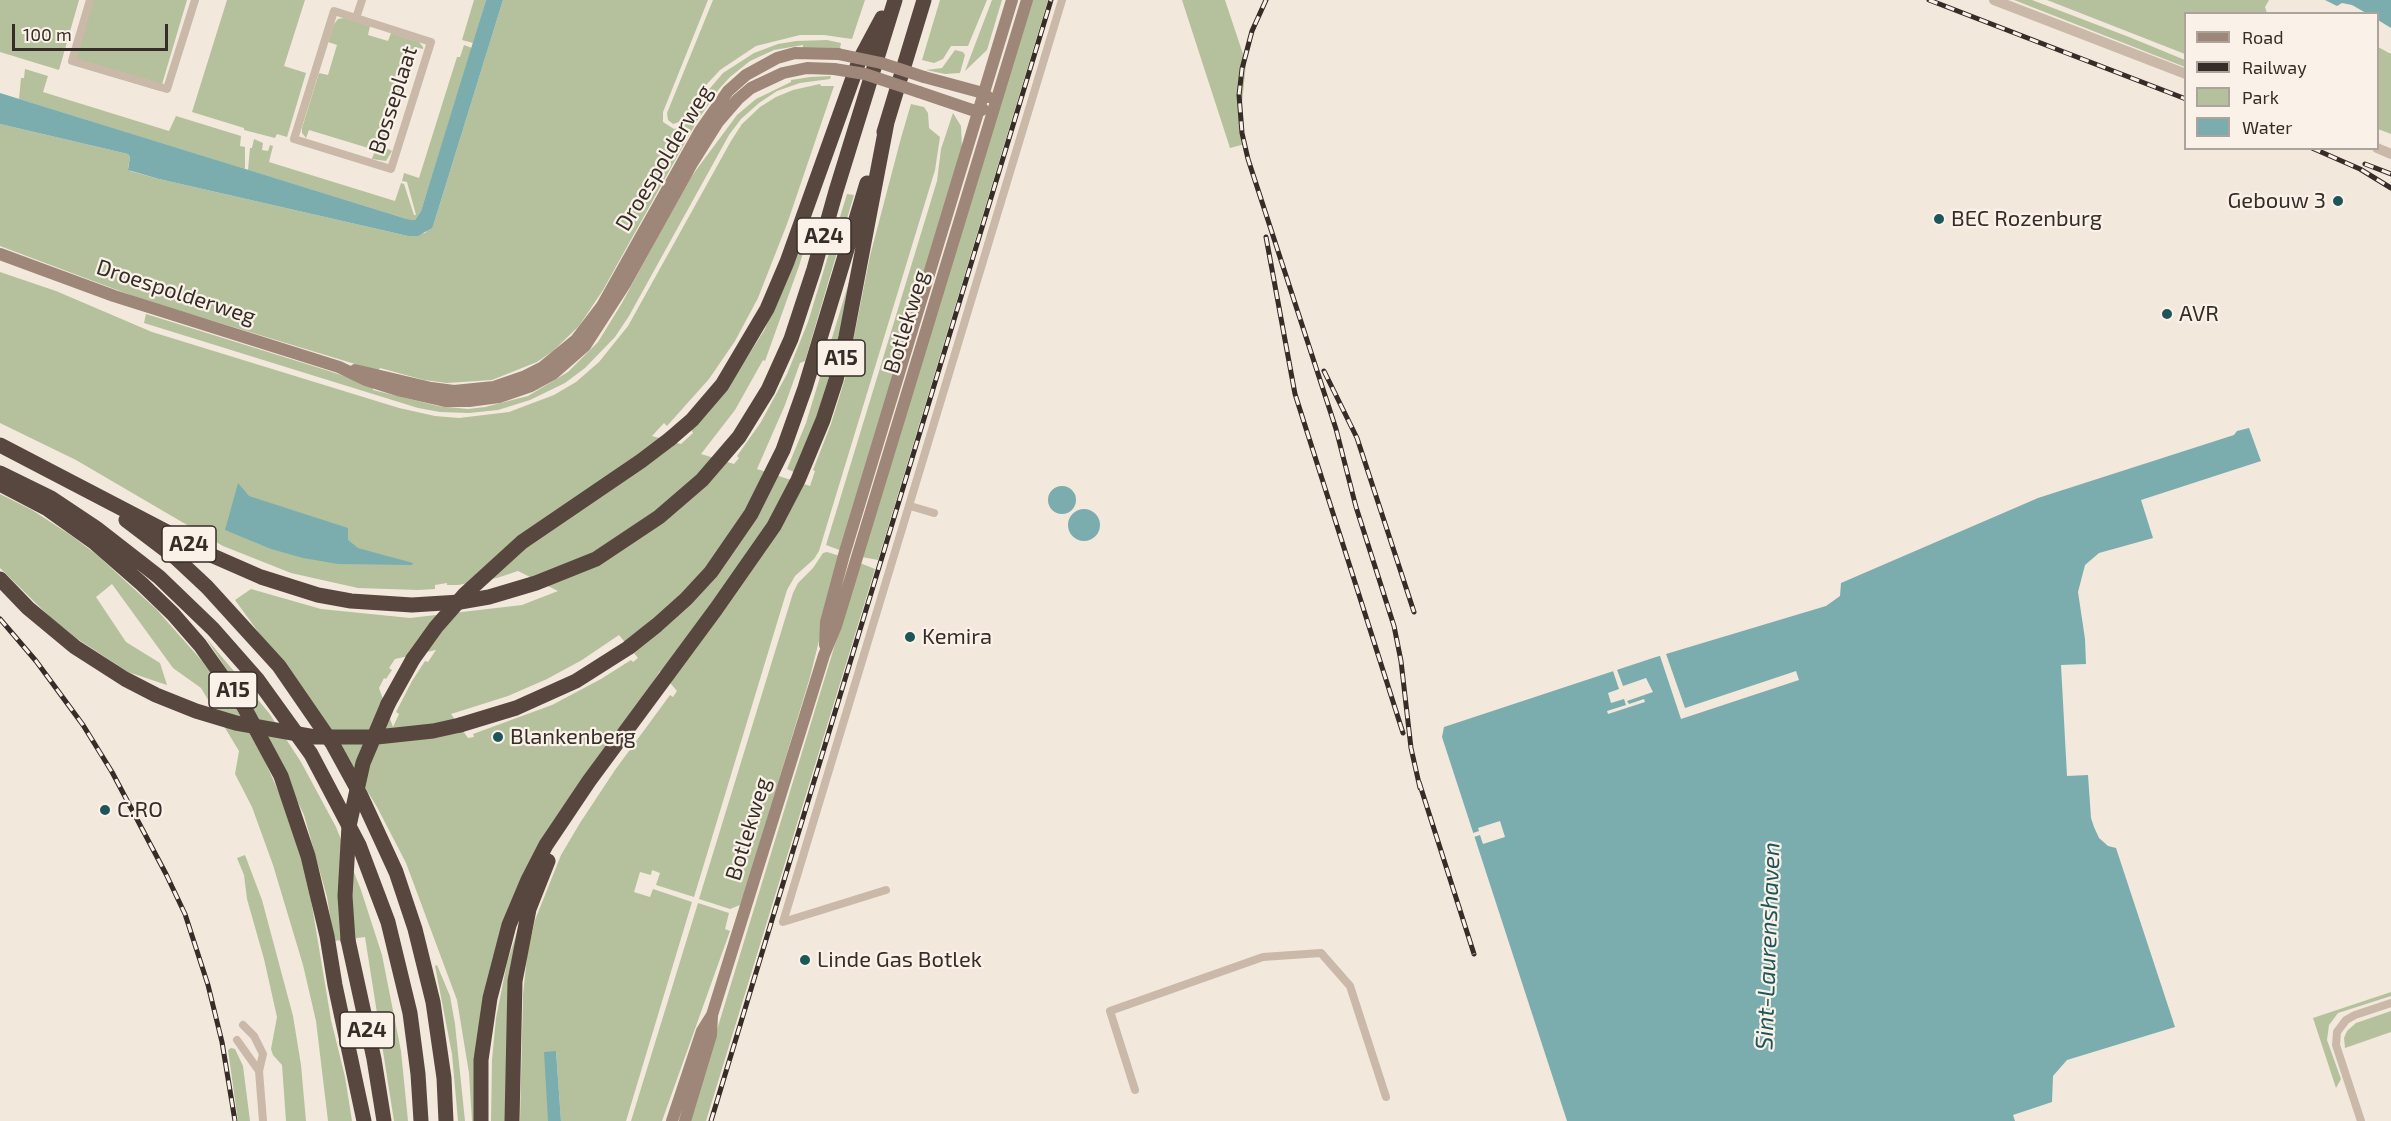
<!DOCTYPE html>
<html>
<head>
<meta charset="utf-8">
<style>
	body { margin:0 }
	#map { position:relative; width:2391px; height:1121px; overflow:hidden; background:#f2e8dc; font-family:"Exo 2",sans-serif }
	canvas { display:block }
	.legend { position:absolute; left:2184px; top:12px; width:195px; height:138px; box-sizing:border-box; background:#faf2e9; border:2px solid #aca39c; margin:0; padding:8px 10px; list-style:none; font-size:18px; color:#372d28 }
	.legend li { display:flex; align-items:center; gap:12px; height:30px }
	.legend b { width:30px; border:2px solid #aca39c }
	.scale { position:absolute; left:12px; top:24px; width:156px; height:27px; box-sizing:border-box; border:3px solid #372d28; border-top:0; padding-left:8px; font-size:18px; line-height:21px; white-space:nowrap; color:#372d28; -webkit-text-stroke:4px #faf2e9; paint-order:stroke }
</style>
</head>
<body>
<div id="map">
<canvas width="2391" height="1121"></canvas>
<ul class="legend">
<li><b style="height:8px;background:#9e8779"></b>Road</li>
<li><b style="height:8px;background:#372d28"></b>Railway</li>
<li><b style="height:16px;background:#b5c19c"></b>Park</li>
<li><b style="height:16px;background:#7badaf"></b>Water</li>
</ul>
<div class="scale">100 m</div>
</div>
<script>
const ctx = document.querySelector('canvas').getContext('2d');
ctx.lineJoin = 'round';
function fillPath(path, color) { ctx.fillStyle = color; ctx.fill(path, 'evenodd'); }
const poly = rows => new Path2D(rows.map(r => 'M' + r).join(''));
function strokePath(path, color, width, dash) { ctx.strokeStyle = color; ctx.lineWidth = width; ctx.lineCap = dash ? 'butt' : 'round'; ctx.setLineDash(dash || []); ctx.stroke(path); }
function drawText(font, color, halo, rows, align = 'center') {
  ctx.font = font + ' "Exo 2",sans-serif'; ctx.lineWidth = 4.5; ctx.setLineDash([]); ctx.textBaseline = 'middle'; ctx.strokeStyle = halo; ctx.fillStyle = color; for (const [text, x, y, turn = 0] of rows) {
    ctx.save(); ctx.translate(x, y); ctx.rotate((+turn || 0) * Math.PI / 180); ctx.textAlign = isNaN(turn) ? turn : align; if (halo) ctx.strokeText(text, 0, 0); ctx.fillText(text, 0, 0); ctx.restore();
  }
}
fillPath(poly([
	[0,0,79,0,59,70,0,52],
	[93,0,187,0,160,91,74,65],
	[227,0,305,0,284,66,306,73,287,137,277,134,275,138,244,130,244,128,192,112],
	[474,0,486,0,473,43,462,40],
	[503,0,708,0,663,112,663,122,674,129,684,126,700,100,723,73,754,53,778,44,796,41,827,40,841,43,840,48,803,48,803,45,774,50,750,61,730,77,719,89,697,121,603,290,579,326,553,351,537,362,492,380,447,383,424,380,380,368,378,371,141,299,0,246,0,124,128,154,130,157,128,168,130,171,159,179,408,236,425,233,434,223],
	[713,0,865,0,852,39,824,35,800,35,756,46,720,70,697,95,682,121,673,124,668,120,667,113],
	[940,0,987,0,968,46,951,46,943,59,934,63,922,60],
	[992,0,1002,0,987,50,965,71],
	[1030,0,1048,0,878,560,862,557],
	[1182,0,1225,0,1246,63,1242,104,1245,144,1230,148],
	[2014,0,2032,0,2129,37,2185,60,2185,67],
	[2047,0,2269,0,2265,7,2267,13,2186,14,2185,54],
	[344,18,370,26,368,35,388,41,391,33,419,42,423,47,423,49,414,47,384,147,392,151,386,161,372,159,375,150,309,130,306,138,302,133,302,128,319,73,328,75,337,45,328,42,334,24,338,19],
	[464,45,472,48,421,211,415,220,407,219,248,170,250,148,252,148,254,139,263,143,262,150,268,151,270,145,273,146,269,162,395,201,401,183,404,184,414,215,416,215,407,182,402,181,404,173,419,178,457,57,460,57],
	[2378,47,2391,54,2391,134,2378,129],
	[955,50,963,52,965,55,960,73,945,74,926,70,942,68],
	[25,69,48,76,43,92,169,131,176,116,241,136,240,146,245,147,245,169,19,99,21,78,24,78],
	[831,76,830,79,800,83,777,91,759,103,741,119,729,135,629,316,615,337,585,368,565,383,530,400,498,410,469,413,440,412,418,408,144,323,146,314,329,371,373,386,373,390,438,406,468,409,485,407,528,396,568,372,598,342,622,303,688,181,737,115,756,99,791,82,791,80,810,77],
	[820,84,821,86,834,86,787,224,758,298,735,341,709,379,667,426,664,423,652,436,681,444,693,433,691,430,732,381,765,329,804,231,809,233,799,266,765,361,763,360,735,410,701,454,734,464,739,458,737,456,761,422,787,374,808,322,847,194,854,195,805,361,800,363,785,405,757,469,810,486,815,471,813,470,831,424,847,372,870,256,901,138,911,104,924,107,928,113,929,128,940,137,935,170,819,551,814,559,795,576,787,590,694,897,656,885,660,873,652,870,651,875,640,872,634,892,650,897,653,889,692,902,626,1121,561,1121,556,1051,548,1102,548,1121,520,1121,523,995,527,956,535,920,561,855,580,823,615,770,670,695,673,697,677,691,660,671,512,904,477,1121,472,1121,469,1073,457,1000,406,863,377,807,331,732,235,600,251,589,321,609,410,618,522,605,558,591,518,571,497,578,458,585,447,585,447,583,435,585,435,589,418,590,358,588,291,573,223,546,76,460,0,423,0,272,56,291,152,332,399,408,435,416,459,418,509,412,554,395,576,382,599,362,628,326,731,141,742,124,760,107,776,97,793,90],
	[619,635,638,658,633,662,631,660,601,679,552,705,473,734,474,737,468,738,451,714,508,696,547,679,582,660],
	[436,650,428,662,425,661,412,681,396,712,399,714,393,727,379,688,384,678,386,679,392,670,389,668,395,659],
	[953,113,961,126,962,149,842,551,826,545,937,181,941,149],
	[856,259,829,386,794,472,787,469,806,423],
	[0,494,32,510,72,536,97,555,156,609,203,662,234,705,259,748,284,804,307,876,331,1020,345,1077,352,1121,328,1121,316,1021,303,965,273,865,252,807,235,774,239,751,201,688,173,668,112,584,96,597,126,642,160,663,167,685,128,672,76,638,49,616,0,568],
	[827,552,840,556,810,677,748,882,740,905,730,909,699,899,793,593,798,583,813,568,823,553],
	[860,563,875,569,706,1121,689,1121],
	[206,638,269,713,301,762,336,827,361,890,382,955,401,1051,408,1121,394,1121,365,937,334,941,327,897,304,815,253,710],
	[245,855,262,900,293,1016,301,1065,306,1121,286,1121,282,1065,273,1055,271,1049,277,1017,264,959,247,899,244,875,237,858],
	[698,903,729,913,725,929,730,931,662,1121,631,1121],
	[522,916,508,1121,491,1121,492,1060,496,1018,507,963],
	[437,965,450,996,455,1024,465,1121,458,1121,452,1054,435,966],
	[2391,992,2391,996,2338,1013,2329,1025,2327,1040,2341,1079,2336,1088,2313,1018],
	[2391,1011,2391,1032,2345,1048,2344,1038,2347,1031,2356,1023],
	[231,1048,235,1049,243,1066,250,1121,238,1121,228,1050]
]), '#b5c19c');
fillPath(poly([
	[486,0,503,0,434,223,432,228,418,236,408,236,159,179,128,170,130,157,128,154,0,124,0,93,407,219,415,220,421,211],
	[2325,0,2391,0,2391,28,2378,20,2378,14,2366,13,2352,5,2342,3,2337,6],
	[2249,428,2261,461,2141,500,2153,538,2099,553,2085,565,2078,592,2085,639,2086,664,2061,665,2067,776,2088,775,2091,818,2094,827,2099,838,2108,846,2116,848,2175,1027,2067,1060,2053,1076,2052,1102,2013,1115,2015,1121,1567,1121,1442,737,1444,727,1656,657,1826,606,1840,596,1841,583,2038,498,2234,435,2237,431],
	[238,483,249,496,348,528,348,540,358,548,413,563,412,565,338,564,303,558,271,549,225,530],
	'1048 500a14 14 0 1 1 28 0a14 14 0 1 1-28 0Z',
	'1068 525a16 16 0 1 1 32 0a16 16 0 1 1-32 0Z',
	[556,1051,561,1121,548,1121,544,1052]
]), '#7badaf');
fillPath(poly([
	[1665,651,1685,708,1796,671,1799,680,1681,719,1659,653],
	[1616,667,1623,686,1646,678,1653,692,1627,701,1629,704,1644,699,1645,702,1608,714,1607,711,1626,705,1624,699,1611,703,1608,693,1619,689,1612,668],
	[1500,821,1505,837,1483,844,1480,835,1471,838,1470,834,1479,831,1478,828]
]), '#f2e8dc');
strokePath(poly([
	[90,0,72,61,167,89,195,0],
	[334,11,431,42,391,169,294,139,334,11],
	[356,18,362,0],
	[910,506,934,513],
	[783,922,1062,0],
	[783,922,886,890],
	[243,1025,254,1036,263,1054,259,1071,263,1121],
	[237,1040,259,1071],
	[1135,1090,1110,1011,1263,957,1321,953,1350,986,1386,1097],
	[2361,1121,2336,1045,2337,1032,2346,1020,2355,1015,2391,1003]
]), '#cab8a8', 8);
strokePath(poly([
	[1994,0,2186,74],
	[2377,148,2391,154]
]), '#cab8a8', 10);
strokePath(poly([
	[924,77,983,93,988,97],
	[919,92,978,112,983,109],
	[0,254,114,296,339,367,366,380,401,391,445,401,469,401,499,397,531,386,553,374,585,346,625,284,691,165,718,122,738,99,751,88,783,73,807,68,834,69],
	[355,370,431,388,454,391,494,387,523,377,543,367,576,340,602,306,700,131,728,91,746,75,777,58,795,53,838,54],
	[825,645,826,622,844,555,1012,0],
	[672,1121,702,1031,712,1015,824,655,836,626,1027,0],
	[685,1121,711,1035,712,1016]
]), '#9e8779', 12);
strokePath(poly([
	[884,132,924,0],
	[670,439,692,420,722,385,767,309,787,262,859,61,882,18],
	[0,445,213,556,261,577,318,595,351,601,412,605,460,602,489,597,536,583,596,559,659,517,702,480,739,437,768,390,791,339,814,269,836,191,895,0],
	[0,473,51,498,96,528,159,577,213,629,257,679,311,754,359,845,388,922,410,1013,418,1074,421,1121],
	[0,484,46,508,95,543,142,584,173,614,200,645,244,707,281,776,308,856,327,936,335,985,364,1121],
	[126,520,176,558,207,587,279,666,332,743,360,794,396,872,415,929,433,1002,444,1078,446,1121],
	[388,704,413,659],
	[460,725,516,708,576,681,628,648,657,625,686,599,711,572,751,514,783,450,805,388,867,183],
	[348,940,374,1059,384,1121],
	[481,1121,481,1060,490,998,509,925,528,880,546,845,589,781,716,609,774,526,798,480,823,420,836,380,846,337,887,122],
	[512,1121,515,981,529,909,548,861]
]), '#58473f', 15);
const rail = poly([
	[1266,0,1252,31,1242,69,1239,95,1242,133,1248,159,1336,429,1356,507,1394,626,1401,661,1411,748,1420,788],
	[1929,0,2186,99],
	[2312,148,2360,169,2391,188],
	[2365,164,2391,174],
	[1266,237,1295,394,1403,733],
	[1324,371,1357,438,1414,612],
	[0,619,36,661,83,725,112,772,166,874,185,914,208,985,222,1042,235,1121],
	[1419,782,1474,954],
	[711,1121,1051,0]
]);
strokePath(rail, '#372d28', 5);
strokePath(rail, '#faf2e9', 3, [9]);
strokePath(poly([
	[838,54,881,63,924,77],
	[834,69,865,74,919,92]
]), '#9e8779', 12);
strokePath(poly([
	[0,579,28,608,75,647,125,679,156,695,196,711,236,723,315,737,377,737,433,731,460,725],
	[413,659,436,627,465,594,522,542,641,461,670,439],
	[348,940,345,896,349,826,363,763,388,704]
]), '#58473f', 15);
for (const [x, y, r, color] of [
	[2338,201,6,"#1e5559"],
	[1939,219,6,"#1e5559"],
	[2167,314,6,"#1e5559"],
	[910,637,6,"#1e5559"],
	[498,737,6,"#1e5559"],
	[105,810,6,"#1e5559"],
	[805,960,6,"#1e5559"]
]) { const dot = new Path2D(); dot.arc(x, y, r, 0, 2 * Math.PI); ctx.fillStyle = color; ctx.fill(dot); strokePath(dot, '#faf2e9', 2); }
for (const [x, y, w] of [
	[824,236,54],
	[841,358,48],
	[189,544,54],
	[233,690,48],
	[367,1030,54]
]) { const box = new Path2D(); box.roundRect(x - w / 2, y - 18, w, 36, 4.5); ctx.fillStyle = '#faf2e9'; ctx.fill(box); strokePath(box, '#372d28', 1.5); }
drawText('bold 21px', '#372d28', null, [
	["A24",824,236],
	["A15",841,358],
	["A24",189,544],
	["A15",233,690],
	["A24",367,1030]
]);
drawText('22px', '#372d28', '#faf2e9', [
	["Bosseplaat",393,100,-72],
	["Droespolderweg",664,158,-59],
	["Droespolderweg",176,292,18],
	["Botlekweg",906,322,-73],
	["Botlekweg",748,829,-73]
]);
drawText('22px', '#372d28', '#faf2e9', [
	["Gebouw 3",2326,201,"right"],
	["BEC Rozenburg",1951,219],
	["AVR",2179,314],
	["Kemira",922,637],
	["Blankenberg",510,737],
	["C.RO",117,810],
	["Linde Gas Botlek",817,960]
], 'left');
drawText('italic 24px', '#1e5559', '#faf2e9', [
	["Sint-Laurenshaven",1768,946,-88]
]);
</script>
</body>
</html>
